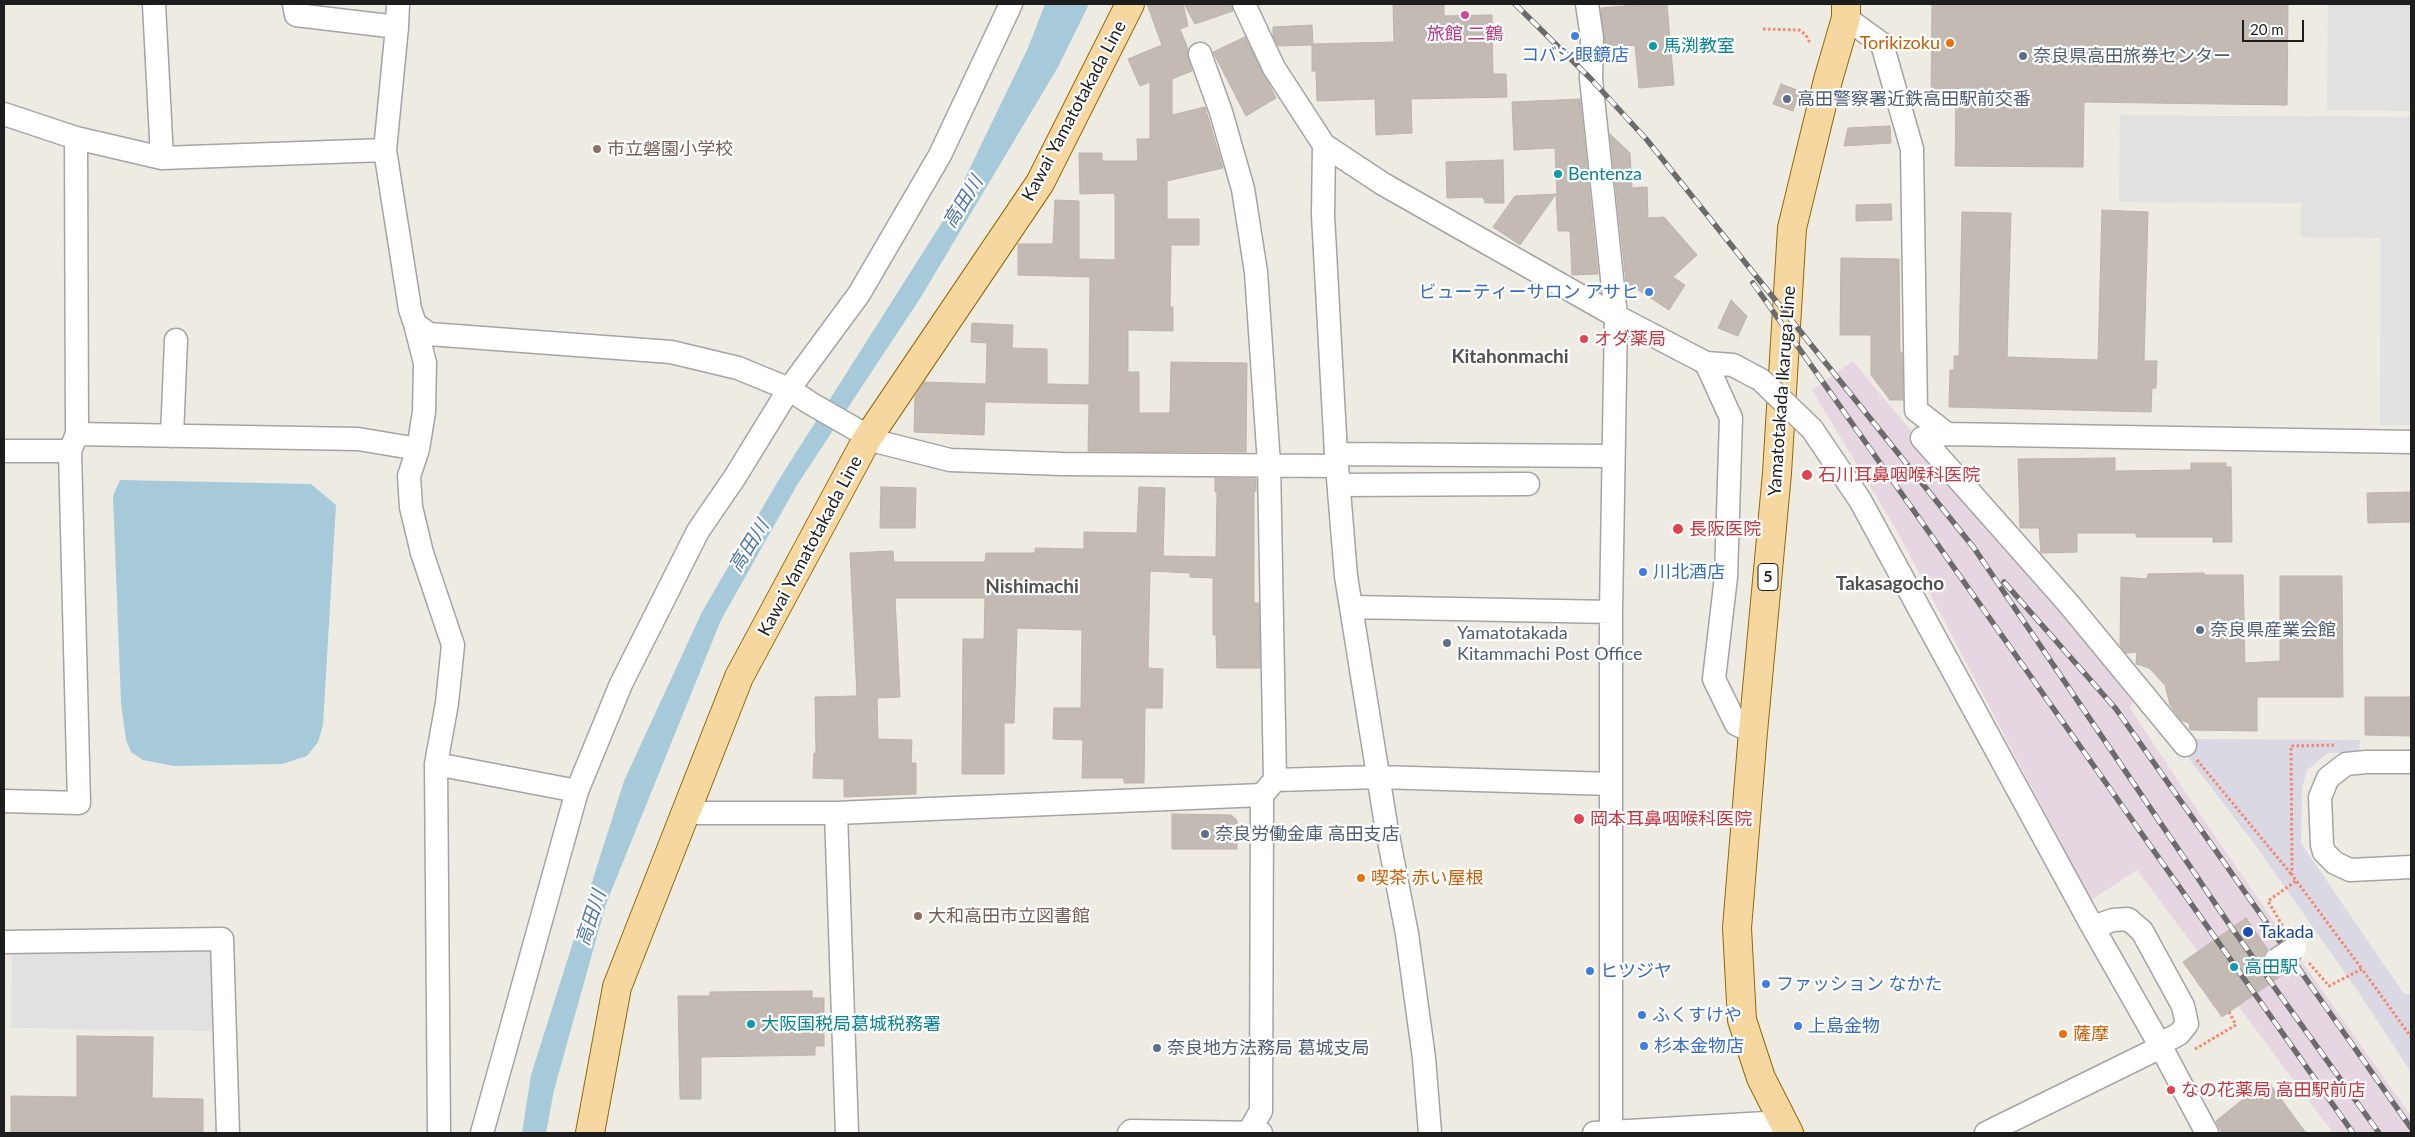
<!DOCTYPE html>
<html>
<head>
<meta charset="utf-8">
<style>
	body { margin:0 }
	#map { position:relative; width:2415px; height:1137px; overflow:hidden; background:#eeebe3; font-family:Lato,sans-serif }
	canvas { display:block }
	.frame { position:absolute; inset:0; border:5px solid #1d1d1d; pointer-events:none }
	.scale { position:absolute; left:2242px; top:20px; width:62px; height:22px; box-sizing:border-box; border:2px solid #1d1d1d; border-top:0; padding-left:6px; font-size:15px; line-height:18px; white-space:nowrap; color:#1d1d1d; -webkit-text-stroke:4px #fff; paint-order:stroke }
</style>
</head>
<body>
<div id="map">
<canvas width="2415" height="1137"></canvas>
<div class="frame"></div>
<div class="scale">20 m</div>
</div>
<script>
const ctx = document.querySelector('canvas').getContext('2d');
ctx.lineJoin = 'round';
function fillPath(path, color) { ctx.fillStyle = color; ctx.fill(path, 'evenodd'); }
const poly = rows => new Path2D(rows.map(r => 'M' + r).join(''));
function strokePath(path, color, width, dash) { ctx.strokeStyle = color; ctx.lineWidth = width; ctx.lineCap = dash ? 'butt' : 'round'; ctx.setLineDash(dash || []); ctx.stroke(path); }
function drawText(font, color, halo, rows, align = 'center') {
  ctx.font = font + ' Lato,"Noto Sans JP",sans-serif'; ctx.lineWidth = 4.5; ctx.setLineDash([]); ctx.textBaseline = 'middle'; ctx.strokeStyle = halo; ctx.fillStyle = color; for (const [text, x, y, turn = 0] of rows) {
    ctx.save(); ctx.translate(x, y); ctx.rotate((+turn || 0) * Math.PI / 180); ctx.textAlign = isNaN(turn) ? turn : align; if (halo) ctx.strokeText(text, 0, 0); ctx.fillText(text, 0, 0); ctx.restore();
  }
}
fillPath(poly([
	[1853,361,2134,700,2130,708,2202,817,2283,935,2411,1116,2411,1133,2333,1133,2137,870,2091,900,1896,529,1812,390]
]), '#e6d6e2');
fillPath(poly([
	[2328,4,2411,4,2411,111,2327,110],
	[2120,115,2411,117,2411,425,2380,425,2381,238,2301,237,2301,203,2119,202],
	[12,949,214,952,213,1031,11,1028]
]), '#e1e1e1');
fillPath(poly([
	[2194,739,2360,740,2359,752,2328,753,2307,770,2302,788,2301,843,2404,994,2411,994,2411,1072,2355,987,2256,846,2181,748]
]), '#d9d8e3');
fillPath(poly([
	[1045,4,1089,4,1058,67,921,297,797,485,721,620,606,904,554,1090,546,1133,522,1133,531,1075,624,781,702,612,778,481,948,213,1028,48],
	[120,480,311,484,336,505,323,725,318,742,307,756,282,764,174,766,143,760,131,752,126,740,121,703,113,496]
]), '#a6cad9');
const building = poly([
	[1147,4,1183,4,1188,26,1180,29,1188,49,1188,58,1192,71,1172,79,1172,115,1205,107,1223,168,1167,181,1167,219,1199,219,1199,245,1171,245,1170,307,1173,307,1173,331,1128,330,1128,372,1139,372,1139,413,1170,413,1171,362,1247,363,1246,452,1088,451,1089,404,985,402,984,435,914,432,915,397,924,382,986,384,987,343,971,342,972,323,1013,325,1012,348,1047,349,1047,384,1089,385,1090,277,1018,275,1018,244,1053,244,1055,200,1079,201,1079,259,1115,260,1115,196,1114,193,1080,194,1079,153,1102,153,1102,161,1138,161,1137,139,1150,139,1150,82,1140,86,1128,59,1162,45,1147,4],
	[1184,4,1231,4,1233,11,1195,24,1184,4],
	[1393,4,1444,4,1444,16,1492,15,1493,74,1506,74,1507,97,1411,99,1412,133,1376,135,1375,99,1317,101,1316,71,1312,71,1312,45,1278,46,1273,35,1273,27,1312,25,1313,44,1394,42,1393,4],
	[1646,4,1667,4,1674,85,1639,88,1635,45,1605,48,1601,8,1646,4],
	[1932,4,2288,4,2287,105,2084,102,2083,167,1955,166,1956,94,1931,94,1932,4],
	[1245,37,1276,98,1246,116,1213,52,1245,37],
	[1781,84,1800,91,1793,111,1773,104,1781,84],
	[1580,99,1598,274,1572,275,1570,231,1558,231,1556,194,1520,245,1493,227,1515,196,1557,194,1555,148,1514,150,1512,102,1580,99],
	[1890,126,1891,143,1844,146,1848,128,1890,126],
	[1610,134,1630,153,1632,188,1647,187,1648,218,1664,217,1697,255,1673,277,1685,285,1669,310,1626,282,1610,134],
	[1503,160,1504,203,1485,203,1483,197,1447,198,1446,162,1503,160],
	[1891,204,1892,220,1856,221,1856,205,1891,204],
	[2102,210,2148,212,2144,361,2157,361,2156,388,2152,388,2151,412,1949,407,1950,370,1954,370,1954,356,1959,356,1962,212,2011,213,2007,357,2098,360,2102,210],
	[1841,258,1899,259,1900,352,1902,352,1903,400,1890,400,1871,375,1871,335,1840,335,1841,258],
	[1731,300,1747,316,1738,336,1718,328,1731,300],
	[2115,458,2115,471,2191,470,2191,463,2226,463,2226,467,2231,467,2232,542,2213,542,2213,537,2136,537,2136,533,2077,533,2077,552,2041,553,2039,528,2020,528,2018,459,2115,458],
	[1215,478,1256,479,1256,491,1254,491,1254,603,1259,603,1260,668,1217,668,1216,635,1213,635,1213,578,1190,577,1190,573,1150,571,1148,668,1163,669,1162,708,1145,708,1144,783,1124,783,1124,778,1082,778,1083,740,1053,739,1054,708,1081,708,1082,630,1017,628,1014,723,1004,723,1004,774,962,774,963,639,984,639,985,598,895,598,900,697,877,698,878,739,912,740,911,763,916,763,916,794,844,797,844,779,813,778,814,753,816,753,815,697,857,696,850,553,893,551,894,562,985,562,986,553,1035,553,1035,548,1084,549,1084,532,1137,533,1139,487,1165,488,1163,556,1216,557,1217,492,1215,492,1215,478],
	[881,487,916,488,915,528,880,528,881,487],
	[2411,492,2411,522,2368,523,2367,493,2411,492],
	[2204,573,2204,575,2243,575,2245,663,2280,661,2280,576,2342,576,2343,697,2257,697,2257,731,2190,730,2189,723,2181,720,2170,705,2165,685,2149,668,2136,664,2137,652,2126,653,2120,645,2121,577,2147,579,2148,574,2204,573],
	[2365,697,2411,697,2411,736,2365,735,2365,697],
	[1172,814,1231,815,1237,820,1237,849,1172,849,1172,814],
	[2246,918,2268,950,2263,960,2265,967,2270,972,2277,973,2283,971,2285,973,2222,1017,2183,962,2246,918],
	[812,991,812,998,824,998,824,1046,815,1046,815,1055,701,1057,701,1099,680,1099,678,996,710,996,710,992,812,991],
	[77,1036,153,1037,152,1098,203,1099,203,1133,11,1133,11,1096,77,1097,77,1036],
	[2267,1080,2306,1133,2222,1133,2216,1121,2267,1080]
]);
fillPath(building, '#c2bab3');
strokePath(building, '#beb3a7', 1);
const minor = poly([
	[154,4,162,158],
	[294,4,296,15,397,27],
	[398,4,397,27,385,150,410,309,415,324,429,334,671,352,738,368,789,389,810,403,857,430,867,439,950,460,1062,464,1337,466],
	[1244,4,1274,68,1324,145,1383,184,1616,316,1706,363,1733,365,1761,380],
	[1587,4,1592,38,1591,79,1616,316,1611,612,1611,1133],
	[1846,18,1882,44,1912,149,1916,410,1947,434,2411,442],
	[1200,54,1221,112,1243,189,1256,272,1269,464,1275,780],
	[4,114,76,138,162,158,385,150],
	[1324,145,1323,215,1336,454,1346,576,1386,825,1407,934,1424,1058,1430,1133],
	[415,324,425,363,424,412,418,449,409,476,411,507,422,553,453,645,447,703,436,764,439,1133],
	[1706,363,1731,418,1726,577,1714,679,1736,724,1753,732],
	[1812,429,1860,500,2091,924,2161,1047],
	[77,434,358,439,418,449],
	[1947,434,1922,438,2068,603,2185,745],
	[172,436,176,340],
	[4,451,70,451,77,434,76,138],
	[1336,454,1612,456],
	[1339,485,1528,484],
	[1351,607,1611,612],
	[2411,762,2366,762,2346,764,2328,778,2320,797,2322,845,2324,852,2335,863,2350,870,2411,867],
	[436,764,577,791],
	[4,801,79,803,70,451],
	[686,813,836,813,1262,795],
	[836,813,847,1133],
	[2093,927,2113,920,2128,919,2142,931,2183,1006,2187,1024,2179,1034,2160,1044],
	[4,942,222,939,228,1133],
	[482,1133,577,791,621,684,698,531,735,477,789,389,859,294,940,155,1011,4],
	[1129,1133,1131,1131,1261,1133],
	[1248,1133,1261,1111,1262,795,1275,780,1378,777,1611,784],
	[1594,1133,1783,1122],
	[1986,1133,2161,1047,2207,1133]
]);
const major = poly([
	[590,1133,617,987,739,677,867,439,1040,183,1130,4],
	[1789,1133,1761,1078,1742,1020,1737,928,1753,732,1777,473,1792,228,1828,80,1846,18,1846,4]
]);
strokePath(minor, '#a4a4a4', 25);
strokePath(major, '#8e6b08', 30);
strokePath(poly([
	[1763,29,1799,30,1806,35,1810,43],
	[2334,745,2291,746,2292,875,2362,969],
	[2197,760,2292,875],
	[2285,930,2268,901,2296,881],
	[2309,963,2329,986,2362,969,2411,1037],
	[2195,1049,2236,1025,2229,1012]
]), '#f28770', 3, [2.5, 2.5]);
strokePath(minor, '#fff', 22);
strokePath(major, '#f6d7a0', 28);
const rail = poly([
	[1515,4,1591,79,1647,140,1974,548,2229,924,2379,1133],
	[1753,283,2353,1133],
	[2004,582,2116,709,2411,1128]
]);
strokePath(rail, '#6b6b6b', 5.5);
strokePath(rail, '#fff', 4, [11]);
const minorBridge = poly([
	[1761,380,1812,429],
	[2276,960,2295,948]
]);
strokePath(minorBridge, '#a4a4a4', 25, []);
strokePath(minorBridge, '#fff', 22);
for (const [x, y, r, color] of [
	[1465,15,5,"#d1479c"],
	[1575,36,5,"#3f7fe0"],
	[1950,43,5,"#e8710a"],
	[1653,46,5,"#0f9aa8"],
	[2023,56,5,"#5c6f8a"],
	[1787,99,5,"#5c6f8a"],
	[597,149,5,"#8d6e63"],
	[1558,174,5,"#0f9aa8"],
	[1649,292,5,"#3f7fe0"],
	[1584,339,5,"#e0444e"],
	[1807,475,6,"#e0444e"],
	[1678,529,6,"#e0444e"],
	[1643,572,5,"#3f7fe0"],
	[2200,630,5,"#5c6f8a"],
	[1447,643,5,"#5c6f8a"],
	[1579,819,6,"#e0444e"],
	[1205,834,5,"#5c6f8a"],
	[1361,878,5,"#e8710a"],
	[918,916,5,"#8d6e63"],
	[2248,932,6,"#1a4fb4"],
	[2234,967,5,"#0f9aa8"],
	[1590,971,5,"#3f7fe0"],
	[1766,984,5,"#3f7fe0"],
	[1642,1015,5,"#3f7fe0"],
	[751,1024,5,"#0f9aa8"],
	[1798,1026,5,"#3f7fe0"],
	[2063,1034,5,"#e8710a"],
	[1644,1046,5,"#3f7fe0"],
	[1157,1048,5,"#5c6f8a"],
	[2171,1090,5,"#e0444e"]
]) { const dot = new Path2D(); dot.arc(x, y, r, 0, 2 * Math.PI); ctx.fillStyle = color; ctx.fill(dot); strokePath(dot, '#fff', 2); }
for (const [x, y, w] of [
	[1768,577,20]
]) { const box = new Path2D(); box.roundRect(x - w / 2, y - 13.5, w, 27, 4); ctx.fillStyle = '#fff'; ctx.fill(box); strokePath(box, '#1d1d1d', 1); }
drawText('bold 16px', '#1d1d1d', null, [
	["5",1768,577]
]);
drawText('18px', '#b23c85', '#fff', [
	["旅館 二鶴",1465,34]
]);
drawText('18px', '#c56008', '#fff', [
	["Torikizoku",1940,43,"right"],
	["喫茶 赤い屋根",1371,878],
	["薩摩",2073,1034]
], 'left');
drawText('18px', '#0d838f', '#fff', [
	["馬渕教室",1663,46],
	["Bentenza",1568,174],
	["高田駅",2244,967],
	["大阪国税局葛城税務署",761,1024]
], 'left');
drawText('18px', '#366cbe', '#fff', [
	["コバシ眼鏡店",1575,55,"center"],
	["ビューティーサロン アサヒ",1639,292,"right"],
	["川北酒店",1653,572],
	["ヒツジヤ",1600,971],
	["ファッション なかた",1776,984],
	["ふくすけや",1652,1015],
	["上島金物",1808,1026],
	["杉本金物店",1654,1046]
], 'left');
drawText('18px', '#4e5e75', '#fff', [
	["奈良県高田旅券センター",2033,56],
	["高田警察署近鉄高田駅前交番",1797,99],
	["奈良県産業会館",2210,630],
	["Yamatotakada",1457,633],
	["Kitammachi Post Office",1457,654],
	["奈良労働金庫 高田支店",1215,834],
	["奈良地方法務局 葛城支局",1167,1048]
], 'left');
drawText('18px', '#1d1d1d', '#fff', [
	["Kawai Yamatotakada Line",1074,111,-62],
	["Yamatotakada Ikaruga Line",1782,391,-86],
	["Kawai Yamatotakada Line",810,546,-62]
]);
drawText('18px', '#785e54', '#fff', [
	["市立磐園小学校",607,149],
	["大和高田市立図書館",928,916]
], 'left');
drawText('18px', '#be3a42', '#fff', [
	["オダ薬局",1594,339],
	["石川耳鼻咽喉科医院",1818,475],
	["長阪医院",1689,529],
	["岡本耳鼻咽喉科医院",1590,819],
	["なの花薬局 高田駅前店",2181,1090]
], 'left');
drawText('18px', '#164399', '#fff', [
	["Takada",2259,932]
], 'left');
drawText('italic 19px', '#4f75a7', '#fff', [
	["高田川",963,202,-58],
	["高田川",749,546,-58],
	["高田川",591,918,-72]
]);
drawText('bold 19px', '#505050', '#fff', [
	["Kitahonmachi",1510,357],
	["Takasagocho",1890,584],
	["Nishimachi",1032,587]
]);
</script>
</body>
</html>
